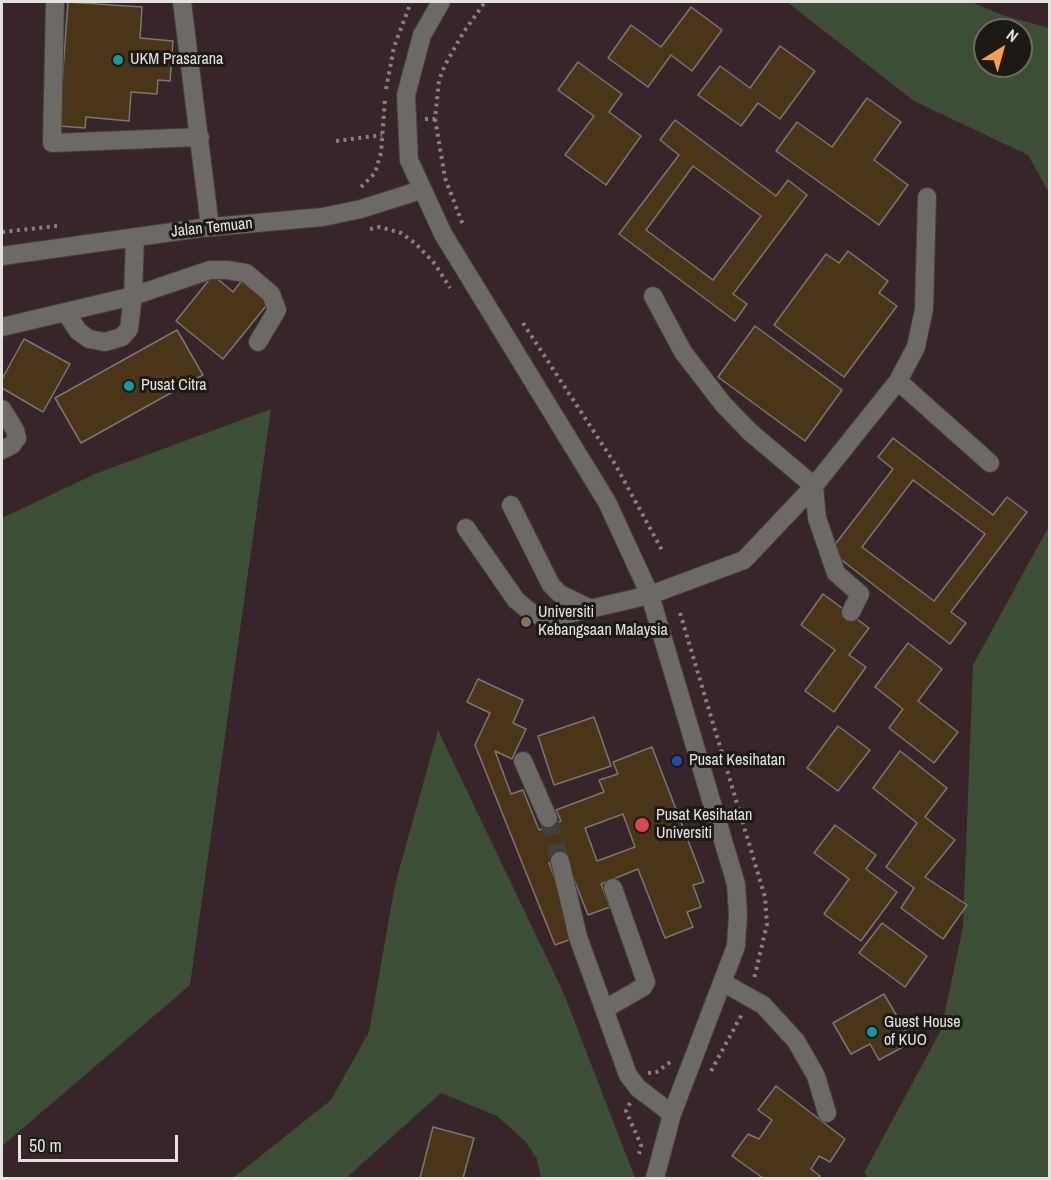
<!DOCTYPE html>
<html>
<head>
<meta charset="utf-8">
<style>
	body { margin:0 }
	#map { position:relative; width:1051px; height:1180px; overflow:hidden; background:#26231f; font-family:"Archivo Narrow",sans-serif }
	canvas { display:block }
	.frame { position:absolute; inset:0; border:3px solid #e4e2df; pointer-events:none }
	.north { position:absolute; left:973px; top:18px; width:60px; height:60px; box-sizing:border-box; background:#1d1a16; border:2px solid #6d6a66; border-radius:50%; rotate:37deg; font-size:16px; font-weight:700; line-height:24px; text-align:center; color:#e4e2df }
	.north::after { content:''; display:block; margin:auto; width:21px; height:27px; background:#fb9e52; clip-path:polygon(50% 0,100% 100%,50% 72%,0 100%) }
	.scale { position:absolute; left:18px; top:1135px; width:160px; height:27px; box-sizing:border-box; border:3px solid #e4e2df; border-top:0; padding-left:8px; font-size:18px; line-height:21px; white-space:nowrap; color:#e4e2df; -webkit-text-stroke:4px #1d1a16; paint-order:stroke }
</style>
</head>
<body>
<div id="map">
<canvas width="1051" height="1180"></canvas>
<div class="frame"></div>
<div class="north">N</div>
<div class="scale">50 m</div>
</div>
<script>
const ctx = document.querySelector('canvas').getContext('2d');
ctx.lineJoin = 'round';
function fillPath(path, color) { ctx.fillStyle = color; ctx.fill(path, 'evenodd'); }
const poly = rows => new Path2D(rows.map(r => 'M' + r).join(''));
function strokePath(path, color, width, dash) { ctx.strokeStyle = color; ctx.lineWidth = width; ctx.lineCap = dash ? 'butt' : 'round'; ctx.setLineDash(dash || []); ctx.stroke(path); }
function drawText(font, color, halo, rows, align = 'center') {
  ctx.font = font + ' "Archivo Narrow",sans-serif'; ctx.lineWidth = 6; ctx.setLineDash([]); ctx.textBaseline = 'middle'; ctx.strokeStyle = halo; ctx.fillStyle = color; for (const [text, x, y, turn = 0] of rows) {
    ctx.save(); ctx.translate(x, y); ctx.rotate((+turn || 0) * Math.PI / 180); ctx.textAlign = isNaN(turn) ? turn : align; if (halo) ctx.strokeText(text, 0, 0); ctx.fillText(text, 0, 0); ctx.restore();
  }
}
fillPath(poly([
	[2,2,1049,2,1049,1178,2,1178],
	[985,30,1021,30,1021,66,985,66]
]), '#382529');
fillPath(poly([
	[787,2,971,2,1002,15,1049,28,1049,193,1028,155,914,101],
	[985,30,1021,30,1021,66,985,66],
	[271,409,190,985,2,1146,2,518,95,474],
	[1049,526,1049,1178,869,1178,864,1173,941,1030,963,927,973,665],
	[438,730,564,994,635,1178,541,1178,537,1159,526,1142,497,1116,441,1093,346,1178,233,1178,331,1100,369,1032,395,885]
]), '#3d4e37');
const building = poly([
	[68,2,142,7,140,38,173,41,170,81,158,80,157,94,131,92,129,121,86,117,85,128,59,126,68,2],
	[691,7,722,30,692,71,671,55,648,87,608,58,631,25,661,47,691,7],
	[780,46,815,71,780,119,758,103,741,126,698,95,720,66,750,88,780,46],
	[578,62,622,94,609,112,641,136,606,185,565,155,594,116,558,90,578,62],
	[867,98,901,122,874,160,908,185,879,225,776,151,797,122,832,147,867,98],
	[675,120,776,196,788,180,807,195,733,294,747,304,735,321,619,234,679,155,660,140,675,120],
	[693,166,761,216,713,280,646,230,693,166],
	[848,251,888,281,879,293,897,306,844,377,774,325,826,254,839,263,848,251],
	[213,275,233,292,243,279,270,301,223,359,176,321,213,275],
	[755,326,842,390,805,441,718,377,755,326],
	[177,330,203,375,81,443,55,398,177,330],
	[24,339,70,364,43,412,2,388,2,379,24,339],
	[893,438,993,515,1007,497,1027,512,951,612,966,623,950,644,830,551,893,469,878,457,893,438],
	[913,480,985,534,934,601,862,547,913,480],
	[823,594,869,628,849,655,866,667,834,712,805,691,835,650,801,625,823,594],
	[908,643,942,669,918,701,958,732,934,763,889,728,903,709,875,687,908,643],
	[478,679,523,700,513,723,526,729,512,759,495,751,511,794,523,790,539,830,561,821,556,810,604,792,599,780,618,774,613,762,652,747,704,882,693,885,701,907,687,912,693,927,665,938,638,869,601,884,610,907,588,915,565,857,549,863,577,937,555,945,475,745,490,713,467,702,478,679],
	[623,814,635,847,597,861,585,828,623,814],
	[594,717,611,766,554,785,538,736,594,717],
	[838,726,870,750,838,791,807,768,838,726],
	[900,751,947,788,925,817,955,840,925,877,967,905,943,939,901,908,914,888,886,867,917,823,873,788,900,751],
	[835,825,876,855,866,869,897,892,861,941,824,914,849,879,814,853,835,825],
	[882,923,927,956,905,987,859,953,882,923],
	[884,994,912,1042,879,1060,870,1044,851,1054,833,1023,884,994],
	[776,1086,845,1139,830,1162,819,1156,811,1169,820,1176,818,1178,763,1178,732,1156,748,1134,759,1139,772,1120,758,1110,776,1086],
	[433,1127,474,1138,463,1178,420,1178,433,1127]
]);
fillPath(building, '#4a3617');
strokePath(building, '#7a7671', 1.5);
strokePath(poly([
	[548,818,560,861]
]), '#42403c', 18, [18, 9]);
const minor = poly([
	[55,2,52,143,200,137],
	[182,2,210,227],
	[441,2,422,35,406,95,409,160,443,234,607,502,650,595,736,884,738,915,736,946,672,1114,655,1178],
	[2,256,201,228,323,217,361,209,421,190],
	[653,296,683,352,723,404,750,432,814,486,817,518,836,573,860,594,851,612],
	[67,314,78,331,89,339,105,342,122,337,129,329,133,296,135,237],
	[2,327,133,296,210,270,227,270,246,273,271,294,277,310,258,342],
	[898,381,990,463],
	[2,409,15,430,17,438,12,445,2,450],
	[511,505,551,585,560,594,589,608],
	[466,528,516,600,529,611,540,616,555,617,650,595,744,560,814,486,898,381,916,347,924,309,927,197],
	[523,761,548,818],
	[560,861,578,937,628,1075,638,1088,672,1114],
	[722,982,763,1005,796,1041,816,1076,827,1113],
	[605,1009,643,987,646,982,613,888]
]);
strokePath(minor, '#42403c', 20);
strokePath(poly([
	[386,89,394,47,411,2],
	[425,119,435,119,439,80,445,65,463,33,485,2],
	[435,119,445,178,463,225],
	[336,141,382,135],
	[361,187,375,173,381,153,385,99],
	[370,229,380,227,401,233,415,243,435,264,450,288],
	[2,232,57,226],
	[523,323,615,464,663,552],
	[680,613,765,897,767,924,754,979],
	[711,1071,742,1014],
	[648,1073,657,1072,670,1062],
	[630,1103,626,1111,641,1145,639,1154]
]), '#85827f', 4, [3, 4.5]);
strokePath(minor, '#6d6964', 18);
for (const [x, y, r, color] of [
	[118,60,6,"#0f9aa8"],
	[129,386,6,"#0f9aa8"],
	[526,622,6,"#8d6e63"],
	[677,761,6,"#1a4fb4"],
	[642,825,8,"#e0444e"],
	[872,1032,6,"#0f9aa8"]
]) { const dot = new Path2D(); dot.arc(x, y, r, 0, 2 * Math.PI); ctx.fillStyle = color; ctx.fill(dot); strokePath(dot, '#1d1a16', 2); }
drawText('16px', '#e4e2df', '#1d1a16', [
	["UKM Prasarana",130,60],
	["Pusat Citra",141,386],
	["Universiti",538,613],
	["Kebangsaan Malaysia",538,631],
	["Pusat Kesihatan",689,761],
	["Pusat Kesihatan",656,816],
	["Universiti",656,834],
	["Guest House",884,1023],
	["of KUO",884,1041]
], 'left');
drawText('16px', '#e4e2df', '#1d1a16', [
	["Jalan Temuan",212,228,-6]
]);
</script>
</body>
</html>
